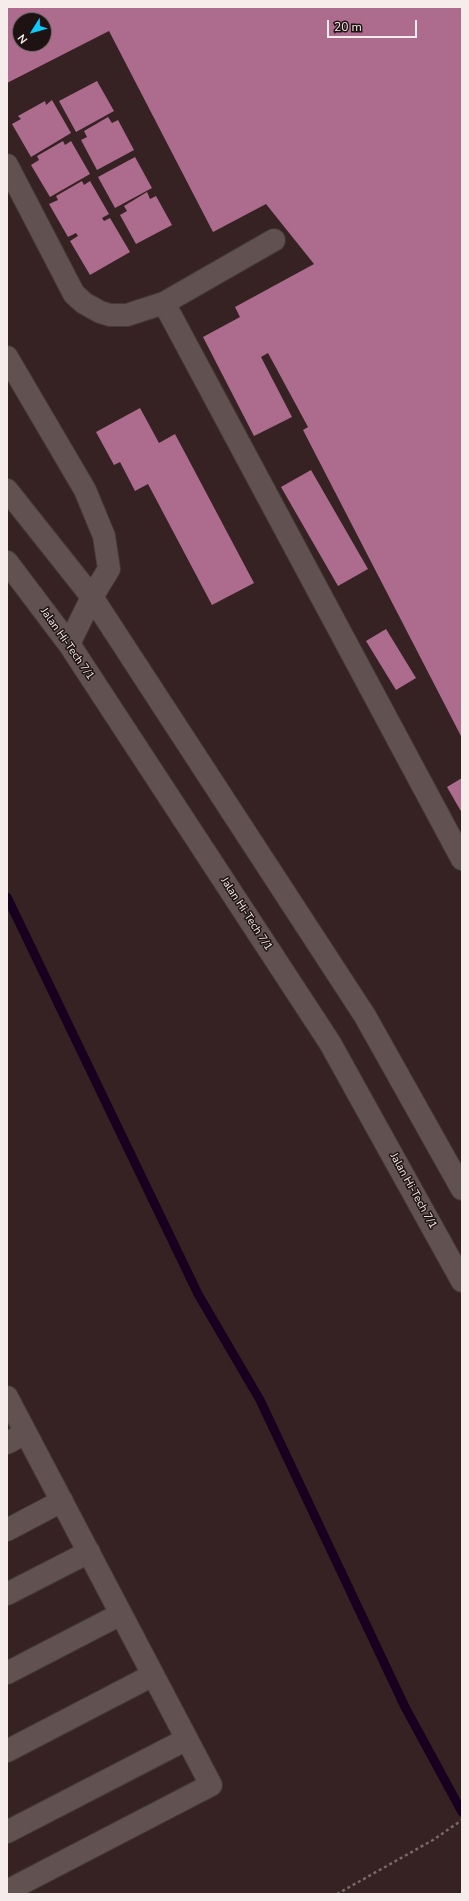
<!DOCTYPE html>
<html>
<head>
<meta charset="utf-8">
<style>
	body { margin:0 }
	#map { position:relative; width:469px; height:1901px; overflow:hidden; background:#281b1b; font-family:"Nunito Sans",sans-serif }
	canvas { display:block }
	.frame { position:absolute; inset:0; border:8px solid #f5eceb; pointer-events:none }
	.north { position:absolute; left:12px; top:12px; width:40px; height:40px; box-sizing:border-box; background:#1e1212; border:1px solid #746969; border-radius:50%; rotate:233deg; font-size:11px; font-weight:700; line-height:16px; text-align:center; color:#f5eceb }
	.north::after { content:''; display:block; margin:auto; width:14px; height:18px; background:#0dcafa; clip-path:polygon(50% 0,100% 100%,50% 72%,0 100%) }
	.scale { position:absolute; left:327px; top:20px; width:90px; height:18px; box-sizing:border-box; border:2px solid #f5eceb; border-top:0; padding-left:5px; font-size:12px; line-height:14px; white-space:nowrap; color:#f5eceb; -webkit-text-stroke:3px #1e1212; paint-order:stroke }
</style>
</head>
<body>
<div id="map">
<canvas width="469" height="1901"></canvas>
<div class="frame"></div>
<div class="north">N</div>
<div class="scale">20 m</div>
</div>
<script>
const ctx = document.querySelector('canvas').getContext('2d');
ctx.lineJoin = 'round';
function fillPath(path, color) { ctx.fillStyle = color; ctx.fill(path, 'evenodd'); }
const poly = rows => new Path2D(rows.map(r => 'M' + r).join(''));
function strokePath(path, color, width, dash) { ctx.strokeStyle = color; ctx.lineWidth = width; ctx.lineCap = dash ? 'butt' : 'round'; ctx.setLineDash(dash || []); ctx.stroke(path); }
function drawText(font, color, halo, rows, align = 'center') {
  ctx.font = font + ' "Nunito Sans",sans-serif'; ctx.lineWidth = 3; ctx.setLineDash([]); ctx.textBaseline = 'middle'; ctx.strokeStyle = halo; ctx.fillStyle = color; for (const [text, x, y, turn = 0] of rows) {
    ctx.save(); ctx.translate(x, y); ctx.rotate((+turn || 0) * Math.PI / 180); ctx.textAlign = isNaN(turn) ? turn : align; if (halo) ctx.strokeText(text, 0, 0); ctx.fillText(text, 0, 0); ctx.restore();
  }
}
fillPath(poly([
	[7,7,462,7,462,1894,7,1894],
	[20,20,44,20,44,44,20,44]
]), '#362222');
strokePath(poly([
	[7,897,198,1294,260,1400,405,1707,462,1812]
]), '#17001f', 9);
fillPath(poly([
	[7,7,462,7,462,738,303,430,308,427,268,353,261,357,292,417,254,436,203,337,240,317,235,307,314,264,266,204,213,232,109,31,7,83],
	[20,20,44,20,44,44,20,44],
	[97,81,114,111,76,132,59,101],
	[52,100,71,133,31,157,12,124,21,119,18,116,45,101,46,105],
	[108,117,112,123,118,120,134,150,97,170,81,140,87,137,84,131],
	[63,141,65,145,71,141,90,174,50,197,31,165,39,160,37,156],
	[135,157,152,188,115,208,98,177],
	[82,181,84,185,90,181,109,214,102,218,104,221,110,218,130,252,90,275,70,241,78,236,76,233,68,237,49,204,58,200,56,196],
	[147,192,150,199,156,196,172,225,136,244,120,215,127,211,124,206],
	[140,408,159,443,175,434,254,583,212,605,148,484,135,491,120,462,114,465,96,432],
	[311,470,368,569,338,586,281,487],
	[386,629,416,678,396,690,366,641],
	[462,778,462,813,447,787]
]), '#ad6b8d');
const minor = poly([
	[7,165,74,294,84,303,100,312,110,315,127,315,164,303,274,240],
	[164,303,462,859],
	[7,357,85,490,104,536,109,569,92,597,69,644],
	[7,490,92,597,365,1016,462,1189],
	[7,562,69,644,330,1043,462,1281],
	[7,1397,211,1785,7,1891],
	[7,1443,26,1433],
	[7,1530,62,1501],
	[7,1594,89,1552],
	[7,1673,121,1614],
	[7,1751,153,1675],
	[7,1832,187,1739]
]);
strokePath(minor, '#423938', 24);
strokePath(poly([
	[337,1894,433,1840,462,1820]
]), '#766a6a', 2.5, [3, 3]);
strokePath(minor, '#615151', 22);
drawText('11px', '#f5eceb', '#1e1212', [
	["Jalan Hi-Tech 7/1",67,644,55],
	["Jalan Hi-Tech 7/1",246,914,57],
	["Jalan Hi-Tech 7/1",413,1191,61]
]);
</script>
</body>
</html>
